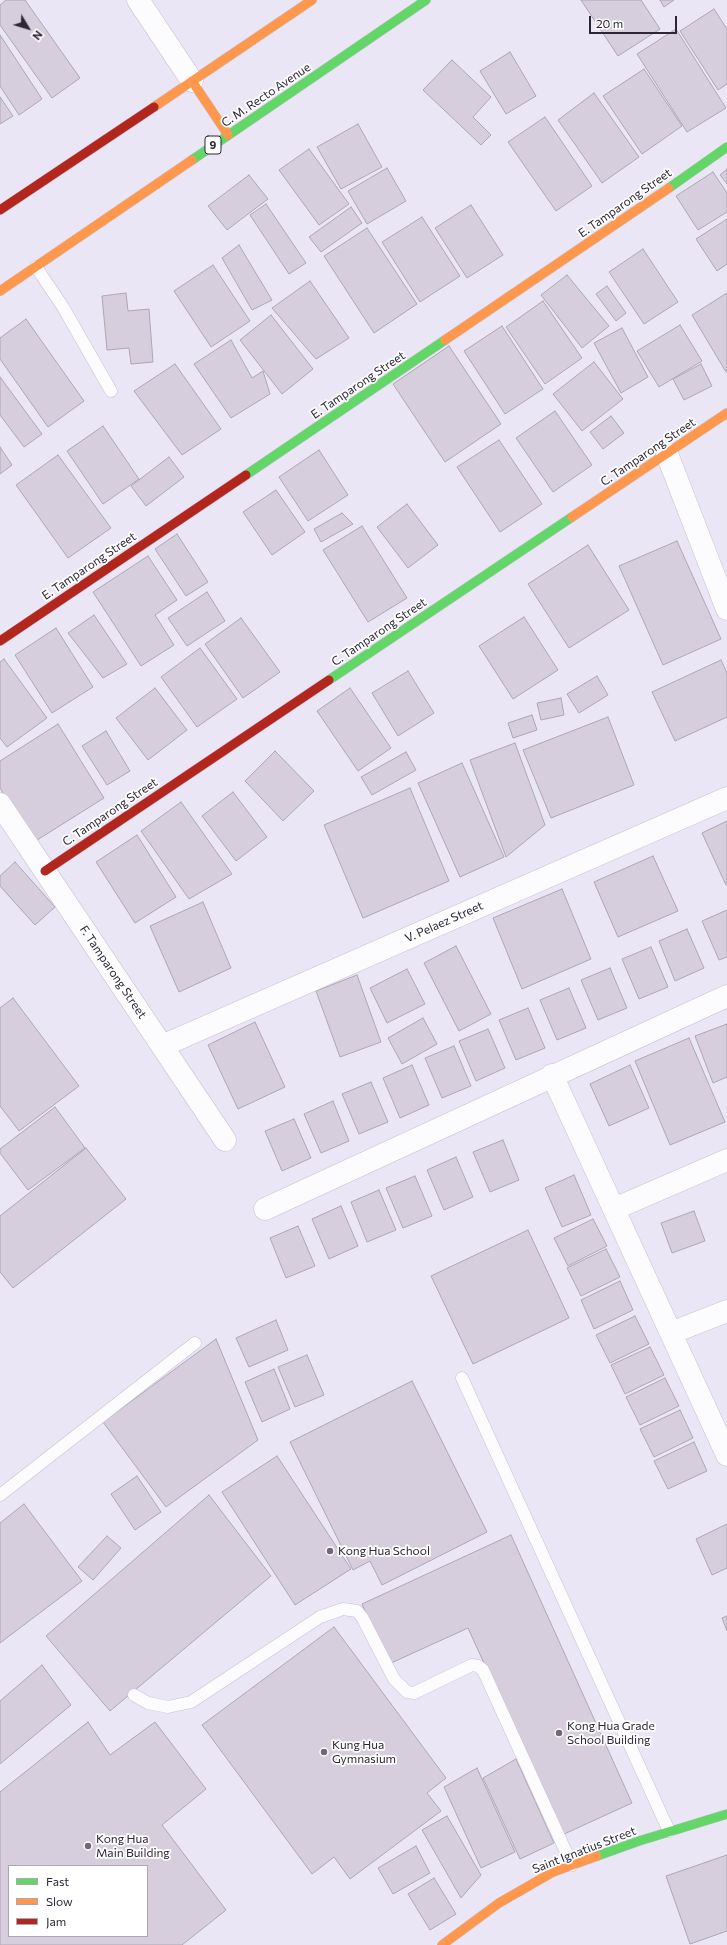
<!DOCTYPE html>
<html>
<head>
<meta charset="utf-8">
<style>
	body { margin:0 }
	#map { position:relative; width:727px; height:1945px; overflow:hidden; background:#ebe6f5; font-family:Commissioner,sans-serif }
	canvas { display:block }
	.legend { position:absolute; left:8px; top:1865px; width:140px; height:72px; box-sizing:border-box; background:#fff; border:1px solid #aba8af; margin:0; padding:5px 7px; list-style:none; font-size:12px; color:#2c2637 }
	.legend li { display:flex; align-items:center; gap:8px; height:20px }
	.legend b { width:20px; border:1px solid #aba8af }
	.north { position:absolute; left:8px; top:8px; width:40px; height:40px; -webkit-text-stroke:3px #fff; paint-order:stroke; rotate:128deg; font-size:11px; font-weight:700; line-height:16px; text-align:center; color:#2c2637 }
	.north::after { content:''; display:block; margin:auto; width:14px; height:18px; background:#2c2637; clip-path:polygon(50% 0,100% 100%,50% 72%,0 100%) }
	.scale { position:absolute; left:589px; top:16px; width:88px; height:18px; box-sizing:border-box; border:2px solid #2c2637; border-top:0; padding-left:5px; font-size:12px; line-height:14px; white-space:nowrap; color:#2c2637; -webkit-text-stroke:3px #fff; paint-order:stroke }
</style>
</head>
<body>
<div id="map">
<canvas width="727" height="1945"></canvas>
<ul class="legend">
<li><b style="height:5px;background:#63d668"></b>Fast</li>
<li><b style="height:5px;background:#ff974d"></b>Slow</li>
<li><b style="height:5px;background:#b3261e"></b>Jam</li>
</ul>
<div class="north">N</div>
<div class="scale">20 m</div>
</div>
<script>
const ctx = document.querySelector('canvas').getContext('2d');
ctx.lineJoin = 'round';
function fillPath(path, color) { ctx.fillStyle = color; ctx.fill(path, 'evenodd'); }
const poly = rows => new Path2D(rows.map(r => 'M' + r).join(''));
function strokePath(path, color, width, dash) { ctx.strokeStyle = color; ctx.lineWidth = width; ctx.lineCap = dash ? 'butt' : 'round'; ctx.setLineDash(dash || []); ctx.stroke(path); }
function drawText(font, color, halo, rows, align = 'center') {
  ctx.font = font + ' Commissioner,sans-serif'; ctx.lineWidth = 3.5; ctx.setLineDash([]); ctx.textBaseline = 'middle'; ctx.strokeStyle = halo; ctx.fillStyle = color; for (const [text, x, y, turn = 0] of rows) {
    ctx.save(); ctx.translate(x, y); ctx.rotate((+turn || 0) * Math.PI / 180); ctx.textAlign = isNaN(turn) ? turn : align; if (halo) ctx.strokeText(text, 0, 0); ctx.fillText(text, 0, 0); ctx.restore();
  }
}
const building = poly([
	[6,0,25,0,80,78,52,98,0,25,0,5,6,0],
	[581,0,641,0,660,29,618,56,581,0],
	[660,0,674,0,664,7,660,0],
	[714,9,727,29,727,84,718,90,680,31,714,9],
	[676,29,726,108,687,132,637,54,676,29],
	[0,35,42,99,19,115,0,86,0,35],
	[510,52,536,96,506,114,480,71,510,52],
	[452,60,491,97,473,117,491,135,481,145,423,90,452,60],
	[644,69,682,126,642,154,603,96,644,69],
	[594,93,639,157,602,183,558,120,594,93],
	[0,97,13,116,0,124,0,97],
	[545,117,592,186,556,211,508,142,545,117],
	[358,124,382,167,341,189,317,147,358,124],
	[309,149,349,204,319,225,279,170,309,149],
	[387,168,406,201,367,224,348,191,387,168],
	[727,169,727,184,720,175,727,169],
	[713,172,727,193,727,212,698,230,676,196,713,172],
	[249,175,268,199,227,230,208,206,249,175],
	[266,204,306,263,289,274,250,215,266,204],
	[471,205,503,255,467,278,435,228,471,205],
	[351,207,362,223,321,252,309,237,351,207],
	[422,217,460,276,420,302,382,242,422,217],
	[727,219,727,264,717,271,696,239,727,219],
	[367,228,417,304,374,333,324,256,367,228],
	[239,245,272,300,252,310,222,258,239,245],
	[643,249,678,302,644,324,609,272,643,249],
	[213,265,250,321,211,347,174,291,213,265],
	[567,275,609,326,582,348,541,295,567,275],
	[310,281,349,338,316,359,272,308,310,281],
	[607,286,626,313,616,321,596,294,607,286],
	[126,293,128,311,149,309,153,362,131,364,129,348,107,350,102,296,126,293],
	[727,293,727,372,726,372,692,315,727,293],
	[543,301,582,358,545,384,506,327,543,301],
	[271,315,313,369,282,394,240,340,271,315],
	[26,319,84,401,48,427,0,359,0,338,26,319],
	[680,325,702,361,659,387,637,351,680,325],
	[502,326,543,389,505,414,464,351,502,326],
	[622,328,648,377,621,393,594,343,622,328],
	[231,340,252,378,263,371,270,394,231,418,194,364,231,340],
	[449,346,501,424,445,462,393,384,449,346],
	[594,362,623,399,582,431,553,394,594,362],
	[175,364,221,429,182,455,134,391,175,364],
	[701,364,712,386,684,400,673,379,701,364],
	[0,377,42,434,24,447,0,415,0,377],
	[555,411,592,465,553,492,516,438,555,411],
	[611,416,624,433,603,449,590,432,611,416],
	[103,426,139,479,103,504,67,451,103,426],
	[499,440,542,504,500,532,457,467,499,440],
	[0,447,12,465,0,474,0,447],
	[319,450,348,495,308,521,279,477,319,450],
	[58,455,111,528,68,558,16,485,58,455],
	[169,457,184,477,146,506,131,486,169,457],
	[276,490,305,532,272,555,243,512,276,490],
	[407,504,438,545,408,568,377,527,407,504],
	[342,513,353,524,321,542,314,529,342,513],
	[362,526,407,598,368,622,323,550,362,526],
	[177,534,208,582,186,596,155,549,177,534],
	[677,541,721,639,663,665,619,566,677,541],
	[588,545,629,610,569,648,528,584,588,545],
	[148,556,177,600,155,615,174,645,141,666,93,592,148,556],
	[207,592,225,621,187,646,168,618,207,592],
	[94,615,127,664,103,678,68,633,94,615],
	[524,617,558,670,513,699,479,646,524,617],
	[241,618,280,672,243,698,205,644,241,618],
	[56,628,93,687,52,713,15,655,56,628],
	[200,648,237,699,197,727,161,677,200,648],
	[4,659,47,718,7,747,0,738,0,662,4,659],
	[721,660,727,673,727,717,675,741,652,692,721,660],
	[408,671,434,713,398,736,372,693,408,671],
	[597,676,608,695,579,713,567,694,597,676],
	[155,688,187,730,148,760,116,718,155,688],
	[350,688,391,748,358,771,317,711,350,688],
	[561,698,564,715,541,720,537,703,561,698],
	[532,715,537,730,513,738,508,723,532,715],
	[608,717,634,785,551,818,523,750,608,717],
	[58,724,104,798,34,842,0,788,0,761,58,724],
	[106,731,130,771,107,785,82,746,106,731],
	[515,743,545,825,506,857,470,760,515,743],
	[275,751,314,791,283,821,245,781,275,751],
	[406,752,416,770,372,795,361,777,406,752],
	[462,763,504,857,460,877,418,783,462,763],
	[410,788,449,881,363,918,324,825,410,788],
	[233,792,267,837,236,861,202,816,233,792],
	[181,802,232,874,189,899,141,831,181,802],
	[727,821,727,885,726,885,702,833,727,821],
	[137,835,176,897,135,923,96,862,137,835],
	[653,856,678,911,618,937,594,882,653,856],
	[15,862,55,907,35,925,0,886,0,876,15,862],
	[562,889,591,959,522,989,493,918,562,889],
	[203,902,231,968,179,992,150,926,203,902],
	[727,910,727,957,719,960,702,921,727,910],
	[687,929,704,968,675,981,659,941,687,929],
	[456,946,491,1014,459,1031,424,963,456,946],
	[651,947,668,987,639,999,622,959,651,947],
	[610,968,627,1008,598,1020,581,980,610,968],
	[407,969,425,1004,387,1023,370,988,407,969],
	[357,975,381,1042,340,1057,316,991,357,975],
	[569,988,586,1028,557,1040,540,1000,569,988],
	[13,998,79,1086,19,1131,0,1106,0,1008,13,998],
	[528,1008,545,1048,516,1060,499,1020,528,1008],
	[423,1018,437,1044,402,1064,388,1038,423,1018],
	[255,1022,285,1087,238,1109,208,1045,255,1022],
	[727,1024,727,1077,713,1083,695,1036,727,1024],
	[488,1029,505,1068,476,1081,459,1041,488,1029],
	[689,1038,725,1122,670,1145,635,1061,689,1038],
	[454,1046,471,1086,442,1098,425,1058,454,1046],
	[412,1065,429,1105,400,1118,383,1078,412,1065],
	[630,1065,649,1108,609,1126,590,1084,630,1065],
	[371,1082,388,1122,359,1134,342,1094,371,1082],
	[333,1101,349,1141,321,1153,304,1114,333,1101],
	[55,1107,85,1148,28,1190,0,1153,0,1149,55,1107],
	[294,1119,311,1158,282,1171,265,1131,294,1119],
	[503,1140,519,1180,490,1192,473,1152,503,1140],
	[86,1148,126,1199,13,1288,0,1272,0,1216,86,1148],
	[456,1157,473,1197,444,1210,427,1170,456,1157],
	[574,1175,591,1215,562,1227,545,1188,574,1175],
	[415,1176,432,1216,403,1228,386,1188,415,1176],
	[379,1190,396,1230,367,1242,351,1202,379,1190],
	[341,1206,358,1246,329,1259,312,1219,341,1206],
	[694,1211,705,1241,672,1253,661,1223,694,1211],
	[593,1219,607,1246,568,1266,554,1238,593,1219],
	[298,1226,315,1266,286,1278,270,1238,298,1226],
	[528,1230,569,1318,473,1364,431,1276,528,1230],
	[606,1249,620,1277,581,1296,567,1268,606,1249],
	[620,1281,633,1310,594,1329,581,1300,620,1281],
	[635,1316,649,1344,610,1363,596,1335,635,1316],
	[276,1320,288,1350,249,1367,236,1338,276,1320],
	[216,1339,258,1440,166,1507,103,1422,216,1339],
	[650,1347,664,1375,625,1394,611,1365,650,1347],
	[307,1355,324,1395,295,1407,278,1367,307,1355],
	[274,1369,290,1409,262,1422,245,1382,274,1369],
	[665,1378,679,1406,640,1425,626,1397,665,1378],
	[412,1381,487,1532,382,1585,370,1561,353,1570,290,1442,412,1381],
	[680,1410,693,1438,654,1457,640,1429,680,1410],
	[694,1442,707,1471,668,1489,654,1461,694,1442],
	[277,1456,351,1569,295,1605,222,1492,277,1456],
	[137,1476,161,1512,135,1530,111,1494,137,1476],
	[209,1495,271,1576,110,1711,46,1636,209,1495],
	[24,1504,82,1581,0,1643,0,1523,24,1504],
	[727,1524,727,1568,712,1575,696,1539,727,1524],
	[511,1535,632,1803,562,1835,468,1628,389,1664,362,1604,511,1535],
	[107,1536,121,1548,93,1580,78,1567,107,1536],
	[727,1616,727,1631,722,1618,727,1616],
	[334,1627,446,1778,427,1793,441,1811,350,1879,334,1857,312,1874,202,1725,334,1627],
	[42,1665,71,1705,0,1764,0,1701,42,1665],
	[88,1722,110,1755,155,1722,206,1789,162,1825,226,1910,182,1945,0,1945,0,1792,88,1722],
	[9,1866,147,1866,147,1936,9,1936,9,1866],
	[516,1759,554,1843,520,1859,483,1778,516,1759],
	[477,1768,515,1852,481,1868,444,1787,477,1768],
	[447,1816,481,1875,461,1898,422,1830,447,1816],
	[416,1846,430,1873,393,1894,378,1868,416,1846],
	[727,1855,727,1931,690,1944,666,1876,727,1855],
	[434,1878,456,1914,430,1930,408,1894,434,1878]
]);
fillPath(building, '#d6cedc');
strokePath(building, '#ada6b4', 1);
const lane = poly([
	[36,267,63,307,111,391],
	[462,1378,669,1831],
	[0,1495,195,1343],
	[134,1695,148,1703,168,1707,191,1702,320,1617,343,1609,357,1611,362,1617,394,1679,407,1692,414,1693,472,1665,478,1666,483,1670,572,1865]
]);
const street = poly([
	[138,0,192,81],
	[667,454,727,609],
	[0,804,225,1140],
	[162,1046,727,798],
	[552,1075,727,1455],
	[265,1209,727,996],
	[614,1209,727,1160],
	[671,1333,727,1311]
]);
const fast = poly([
	[192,160,426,0],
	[669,188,727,147],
	[246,475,445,340],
	[329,680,572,517],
	[597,1856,639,1841,727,1814]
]);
const slow = poly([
	[192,81,228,135],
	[154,107,312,0],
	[0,291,192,160],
	[445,340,669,188],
	[572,517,727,413],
	[442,1945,499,1903,553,1872,597,1856]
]);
const jam = poly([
	[0,210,154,107],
	[0,641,246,475],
	[45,871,329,680]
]);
strokePath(lane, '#c7c2d1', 13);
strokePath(street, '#c7c2d1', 23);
strokePath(fast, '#c7c2d1', 10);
strokePath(slow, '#c7c2d1', 10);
strokePath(jam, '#c7c2d1', 10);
strokePath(lane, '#fcfbfe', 12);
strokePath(street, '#fcfbfe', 22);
strokePath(fast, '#63d668', 9);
strokePath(slow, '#ff974d', 9);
strokePath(jam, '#b3261e', 9);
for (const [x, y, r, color] of [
	[330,1551,4,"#6f697a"],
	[559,1733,4,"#6f697a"],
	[324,1752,4,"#6f697a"],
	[88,1846,4,"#6f697a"]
]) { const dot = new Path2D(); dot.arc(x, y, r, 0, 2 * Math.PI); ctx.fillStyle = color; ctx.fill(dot); strokePath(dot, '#fff', 1.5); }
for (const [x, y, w] of [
	[213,145,16]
]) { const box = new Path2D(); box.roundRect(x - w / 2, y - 9, w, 18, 3); ctx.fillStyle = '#fff'; ctx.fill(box); strokePath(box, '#2c2637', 1); }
drawText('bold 11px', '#2c2637', null, [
	["9",213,145]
]);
drawText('12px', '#2c2637', '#fff', [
	["C. M. Recto Avenue",266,95,-34],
	["E. Tamparong Street",625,203,-35],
	["E. Tamparong Street",358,385,-34],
	["C. Tamparong Street",648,452,-34],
	["E. Tamparong Street",89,566,-34],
	["C. Tamparong Street",379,632,-34],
	["C. Tamparong Street",110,812,-34],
	["V. Pelaez Street",444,922,-24],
	["F. Tamparong Street",113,972,56],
	["Saint Ignatius Street",584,1850,-21]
]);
drawText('12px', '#2c2637', '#fff', [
	["Kong Hua School",338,1551],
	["Kong Hua Grade",567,1726],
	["School Building",567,1740],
	["Kung Hua",332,1745],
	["Gymnasium",332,1759],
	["Kong Hua",96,1839],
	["Main Building",96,1853]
], 'left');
</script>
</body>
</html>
